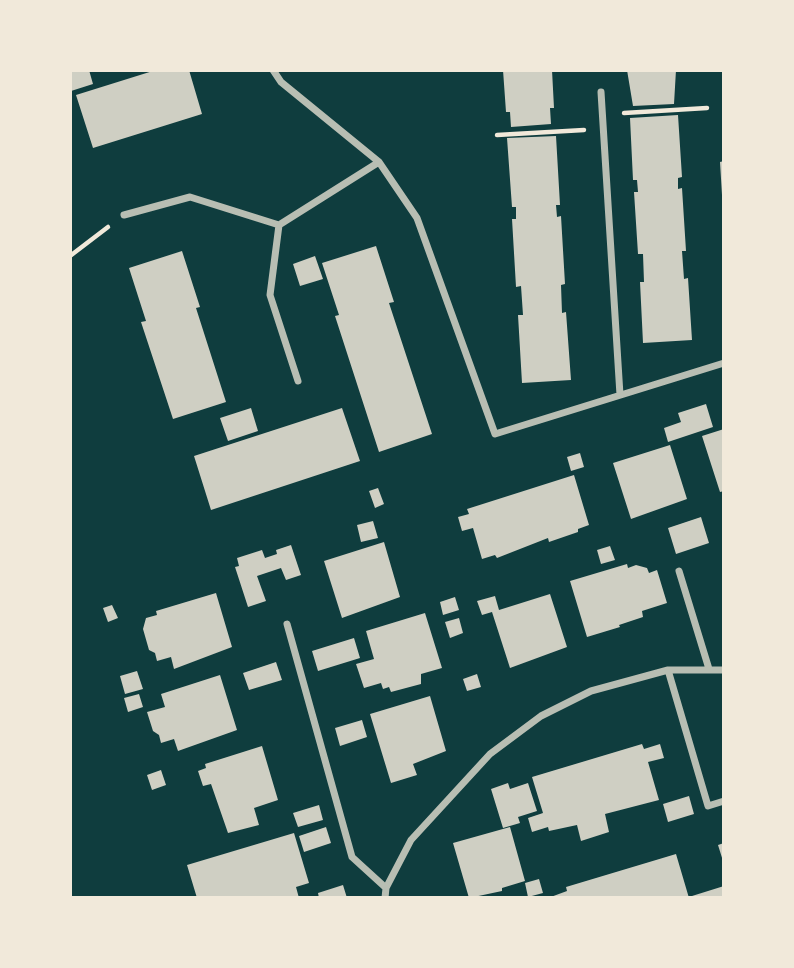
<!DOCTYPE html>
<html>
<head>
<meta charset="utf-8">
<style>
	body { margin:0 }
	#map { position:relative; width:794px; height:968px; overflow:hidden; background:#0f3d3e; font-family:"Nunito Sans",sans-serif }
	canvas { display:block }
	.frame { position:absolute; inset:0; border:72px solid #f1e9da; pointer-events:none }
</style>
</head>
<body>
<div id="map">
<canvas width="794" height="968"></canvas>
<div class="frame"></div>
</div>
<script>
const ctx = document.querySelector('canvas').getContext('2d');
ctx.lineJoin = 'round';
function fillPath(path, color) { ctx.fillStyle = color; ctx.fill(path, 'evenodd'); }
const poly = rows => new Path2D(rows.map(r => 'M' + r).join(''));
function strokePath(path, color, width, dash) { ctx.strokeStyle = color; ctx.lineWidth = width; ctx.lineCap = dash ? 'butt' : 'round'; ctx.setLineDash(dash || []); ctx.stroke(path); }
fillPath(poly([
	[70,70,89,70,93,84,71,91],
	[156,70,189,70,202,114,93,148,76,95],
	[503,70,552,70,554,108,550,108,551,124,511,127,510,112,506,112],
	[627,70,676,70,674,104,633,106],
	[678,115,682,177,678,178,678,189,682,188,686,251,682,251,684,279,688,278,692,340,643,343,640,282,644,282,643,254,638,254,634,192,638,192,637,180,633,180,630,118],
	[556,136,560,205,556,205,557,217,561,216,565,284,561,285,562,313,566,312,571,380,522,383,518,315,523,315,521,286,516,287,512,219,516,219,516,207,512,207,507,138],
	[724,161,724,195,722,195,720,162],
	[376,246,394,302,389,303,432,434,379,452,335,316,339,315,322,263],
	[182,251,200,307,196,308,226,402,173,419,141,322,146,321,129,268],
	[315,256,323,279,300,286,293,264],
	[706,404,713,427,668,442,664,428,681,422,678,413],
	[251,408,258,431,228,441,220,418],
	[342,408,360,461,211,510,194,456],
	[724,429,724,491,720,492,702,436],
	[670,445,687,499,631,519,613,463],
	[580,453,584,467,571,471,567,457],
	[574,475,589,525,578,529,578,532,549,542,548,538,497,558,495,555,482,559,473,528,462,531,458,517,469,514,467,509],
	[378,488,384,504,375,508,369,491],
	[701,517,709,543,676,554,668,528],
	[373,521,378,538,361,542,357,525],
	[384,542,400,597,342,618,324,561],
	[291,545,301,575,286,580,281,568,257,576,266,601,248,607,235,567,239,566,237,558,262,550,265,558,277,554,276,550],
	[610,546,615,560,601,564,597,550],
	[627,564,628,568,636,565,647,568,649,573,657,570,667,603,642,611,643,617,619,625,620,627,587,637,570,581],
	[216,593,232,647,174,669,171,657,157,661,155,653,149,650,143,629,146,618,157,615,156,611],
	[550,594,567,647,510,668,492,612,482,615,477,601,495,596,499,610],
	[455,597,459,610,443,615,440,602],
	[112,605,118,618,108,622,103,608],
	[425,613,442,668,421,674,421,684,391,692,389,687,383,689,381,683,364,688,356,664,374,659,366,631],
	[459,618,463,633,450,638,445,622],
	[354,638,360,658,318,671,312,651],
	[276,662,282,680,249,690,243,673],
	[137,671,143,689,125,694,120,676],
	[477,674,481,687,467,691,463,679],
	[220,675,237,730,178,751,174,739,161,743,159,735,153,731,147,712,165,707,161,694],
	[139,694,143,707,128,712,124,698],
	[430,696,446,751,413,764,417,775,391,783,370,714],
	[362,720,367,737,340,746,335,728],
	[642,744,644,749,660,744,664,758,648,762,659,800,605,814,609,832,581,841,577,825,549,831,548,827,532,832,528,818,543,813,532,777],
	[262,746,278,800,254,808,259,825,228,833,211,784,203,786,198,771,206,768,205,764],
	[161,770,166,785,152,790,147,775],
	[508,783,510,789,528,783,537,811,518,817,520,823,503,828,491,789],
	[689,796,694,814,668,822,663,804],
	[319,805,323,820,298,827,293,813],
	[326,827,331,843,304,852,299,836],
	[510,827,525,881,502,888,502,891,469,898,453,843],
	[294,833,309,883,296,887,299,898,197,898,187,865],
	[724,843,724,861,723,861,718,845],
	[676,854,689,898,548,898,567,891,566,887],
	[539,879,543,893,528,897,525,883],
	[343,885,347,898,319,898,318,893],
	[724,886,724,898,692,898,692,896]
]), '#cfcfc3');
strokePath(poly([
	[624,113,707,108],
	[497,135,584,130],
	[70,256,108,227]
]), '#f1e9da', 4.5);
strokePath(poly([
	[273,70,281,82,379,162,417,218,495,434,724,363],
	[601,92,620,395],
	[124,215,190,197,279,225,379,162],
	[279,225,270,295,298,381],
	[679,571,709,669],
	[287,624,352,857,386,888],
	[668,670,708,806,724,801],
	[385,898,386,888,411,840,490,754,541,716,591,691,668,670,724,670]
]), '#b8beb3', 7);
</script>
</body>
</html>
